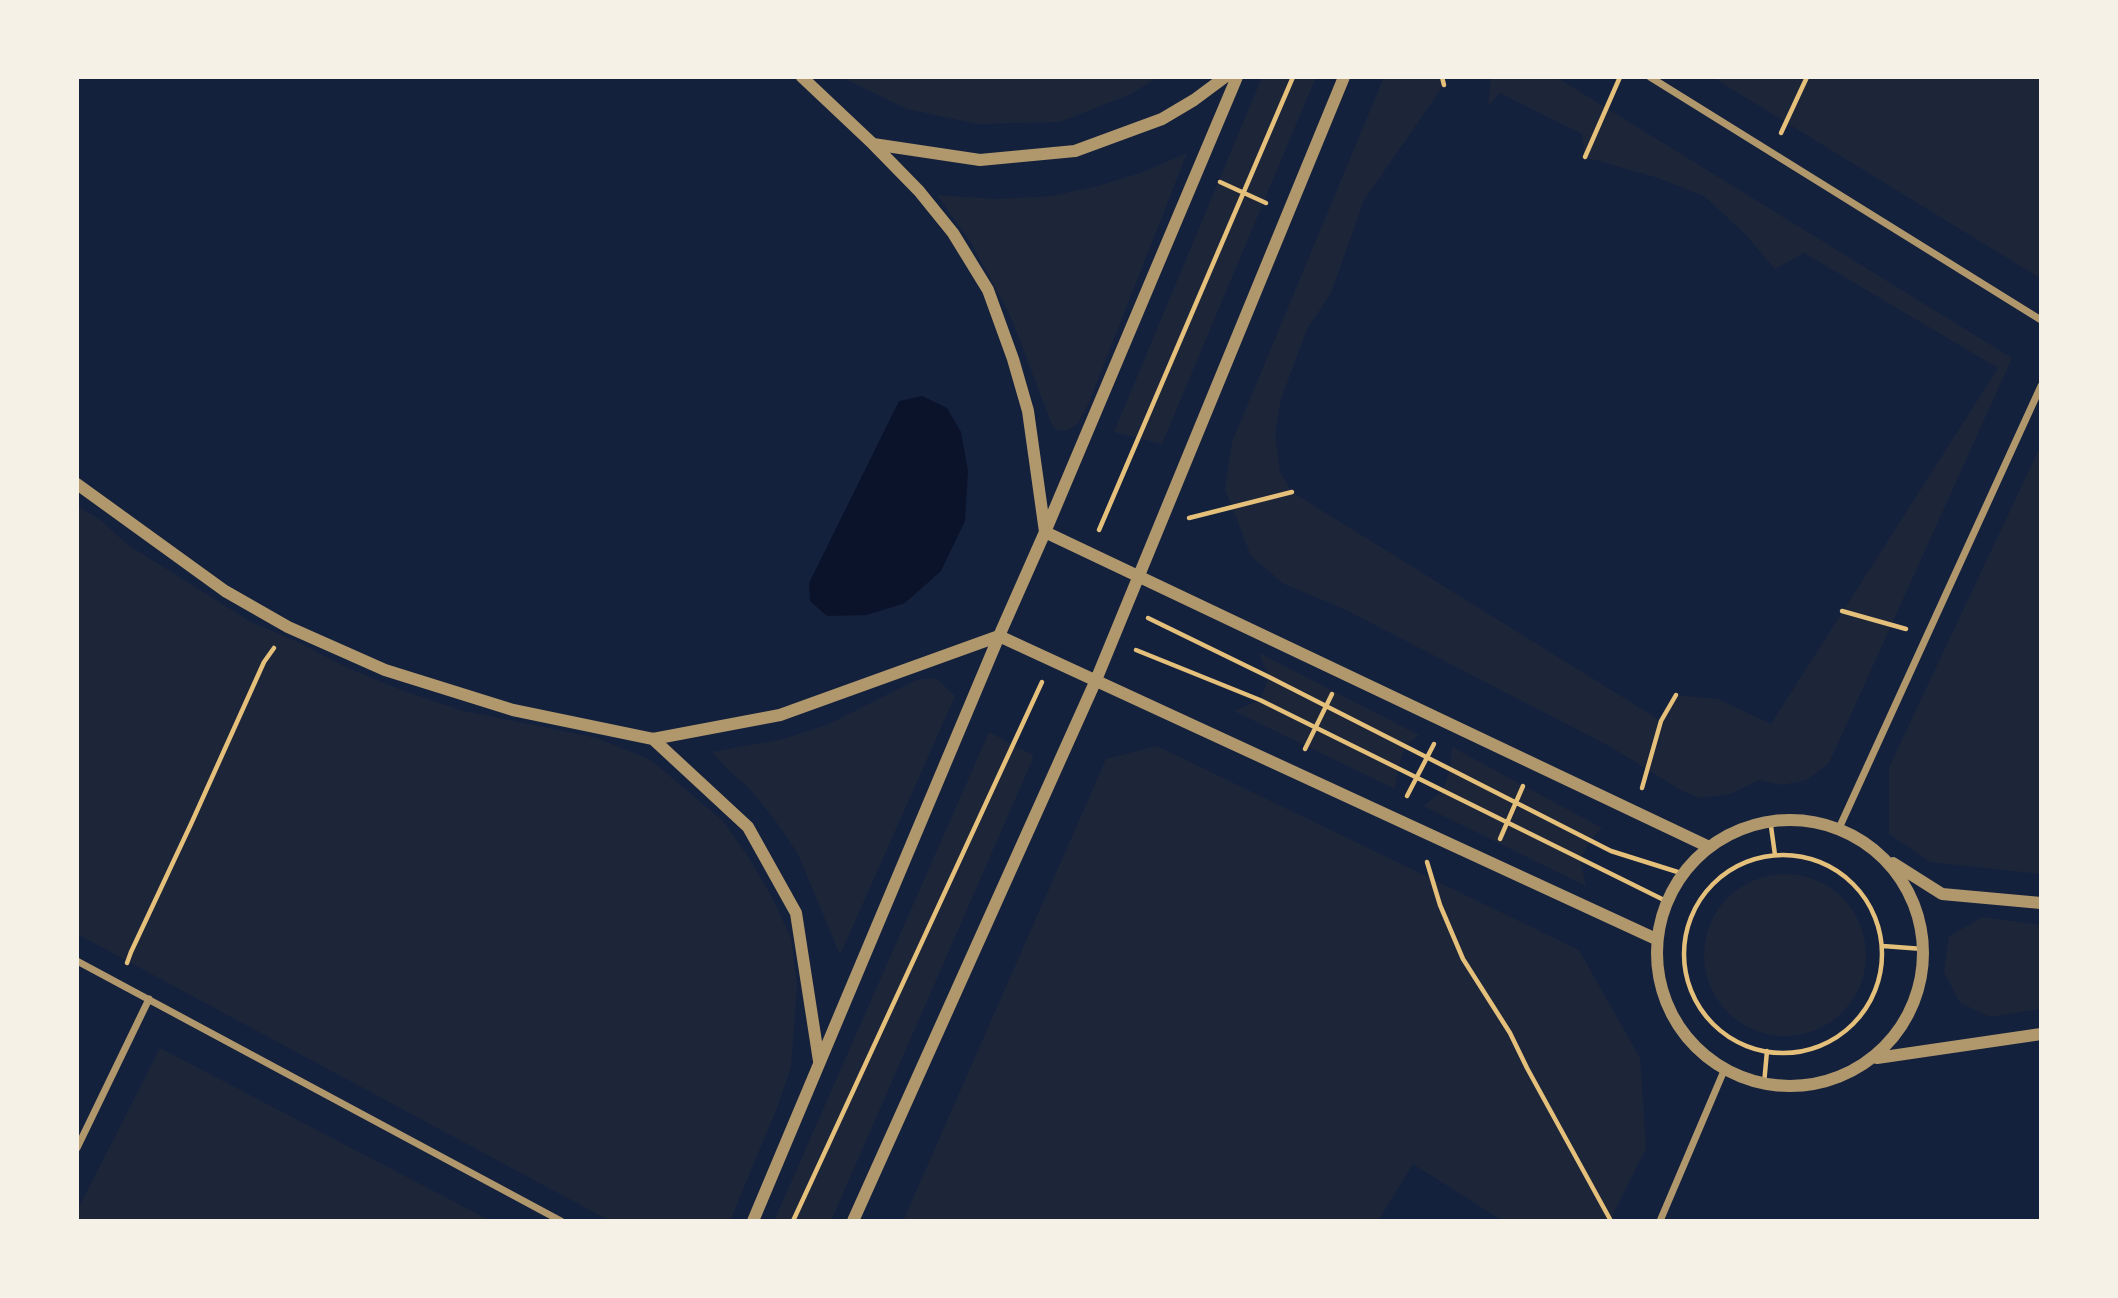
<!DOCTYPE html>
<html>
<head>
<meta charset="utf-8">
<style>
	body { margin:0 }
	#map { position:relative; width:2118px; height:1298px; overflow:hidden; background:#14213d; font-family:"Golos Text",sans-serif }
	canvas { display:block }
	.frame { position:absolute; inset:0; border:79px solid #f6f1e7; pointer-events:none }
</style>
</head>
<body>
<div id="map">
<canvas width="2118" height="1298"></canvas>
<div class="frame"></div>
</div>
<script>
const ctx = document.querySelector('canvas').getContext('2d');
ctx.lineJoin = 'round';
function fillPath(path, color) { ctx.fillStyle = color; ctx.fill(path, 'evenodd'); }
const poly = rows => new Path2D(rows.map(r => 'M' + r).join(''));
function strokePath(path, color, width, dash) { ctx.strokeStyle = color; ctx.lineWidth = width; ctx.lineCap = dash ? 'butt' : 'round'; ctx.setLineDash(dash || []); ctx.stroke(path); }
fillPath(poly([
	[841,77,1158,77,1131,94,1060,122,977,124,907,109],
	[1262,77,1316,77,1162,444,1114,432],
	[1384,77,1442,77,1444,85,1364,200,1331,293,1307,329,1281,399,1275,433,1280,472,1292,492,1661,721,1676,695,1718,699,1771,724,1998,368,1804,253,1775,269,1744,233,1704,196,1658,178,1585,157,1582,134,1500,93,1488,106,1491,77,1556,77,2012,358,1829,763,1807,780,1782,785,1759,780,1730,794,1699,798,1677,788,1611,747,1342,608,1284,584,1251,556,1225,489,1232,442],
	[1712,77,2041,77,2041,270,2038,277],
	[1187,153,1088,405,1078,423,1072,428,1065,431,1056,430,1051,422,1010,315,970,241,937,195,996,199,1051,196,1098,186,1143,172],
	[2041,445,2041,874,1930,862,1889,834,1889,767],
	[77,506,99,519,128,545,251,622,298,642,346,667,401,690,460,710,597,738,651,760,723,821,747,855,772,897,791,938,797,985,791,1067,777,1108,730,1221,610,1221,77,934],
	[1259,653,1419,735,1405,746,1398,768,1395,789,1234,711,1260,700,1269,677],
	[936,678,955,696,840,955,798,854,775,820,749,788,726,768,712,752,783,739,827,725,916,680],
	[989,732,1034,756,831,1221,774,1221],
	[1157,746,1579,950,1640,1058,1646,1148,1610,1221,1503,1221,1413,1164,1378,1221,903,1221,1106,759],
	[1452,747,1602,828,1591,840,1580,859,1586,886,1423,806,1443,791,1450,769],
	'1704 955a81 81 0 1 1 162 0a81 81 0 1 1-162 0Z',
	[1983,917,2041,925,2041,1009,1990,1017,1960,1003,1944,972,1949,936],
	[160,1048,491,1221,77,1221,77,1211]
]), '#1d2539');
fillPath(poly([
	[922,396,947,408,961,432,968,471,965,521,941,571,905,603,867,615,827,616,810,601,809,583,899,401]
]), '#0b132b');
strokePath(poly([
	[1442,77,1444,85],
	[1781,133,1807,77],
	[1585,157,1620,77],
	[1220,182,1266,203],
	[1189,518,1292,492],
	[1099,530,1293,77],
	[1842,611,1906,629],
	[1148,618,1269,677,1611,851,1684,874],
	[1136,650,1260,700,1668,902],
	[1305,749,1332,694],
	[1642,788,1661,721,1676,695],
	[1407,796,1434,744],
	[1770,819,1775,855],
	[1500,839,1523,786],
	'1684 954a99 99 0 1 1 198 0a99 99 0 1 1-198 0Z',
	[1427,862,1440,905,1463,959,1510,1033,1527,1068,1611,1221],
	[1883,946,1923,949],
	[127,963,131,952,191,824,264,662,274,648],
	[1764,1084,1767,1051],
	[793,1221,1042,682]
]), '#e5c07b', 4.5);
strokePath(poly([
	[1650,77,2041,320],
	[1840,826,2041,386],
	[77,961,561,1221],
	[77,1148,149,999],
	[1660,1221,1723,1073]
]), '#b1986c', 7);
strokePath(poly([
	[802,77,873,144,919,191,953,233,988,290,1013,359,1028,411,1045,532,1707,846],
	[873,144,980,160,1075,151,1162,119,1194,100,1225,77],
	[77,484,225,591,288,627,385,670,513,710,653,739,780,715,999,636,1656,939],
	[653,739,748,827,796,913,819,1061],
	'1657 953a133 133 0 1 1 266 0a133 133 0 1 1-266 0Z',
	[1893,863,1942,894,2041,903],
	[1877,1058,2041,1034],
	[753,1221,999,636,1045,532,1237,77],
	[853,1221,1096,680,1344,77]
]), '#b1986c', 12);
</script>
</body>
</html>
